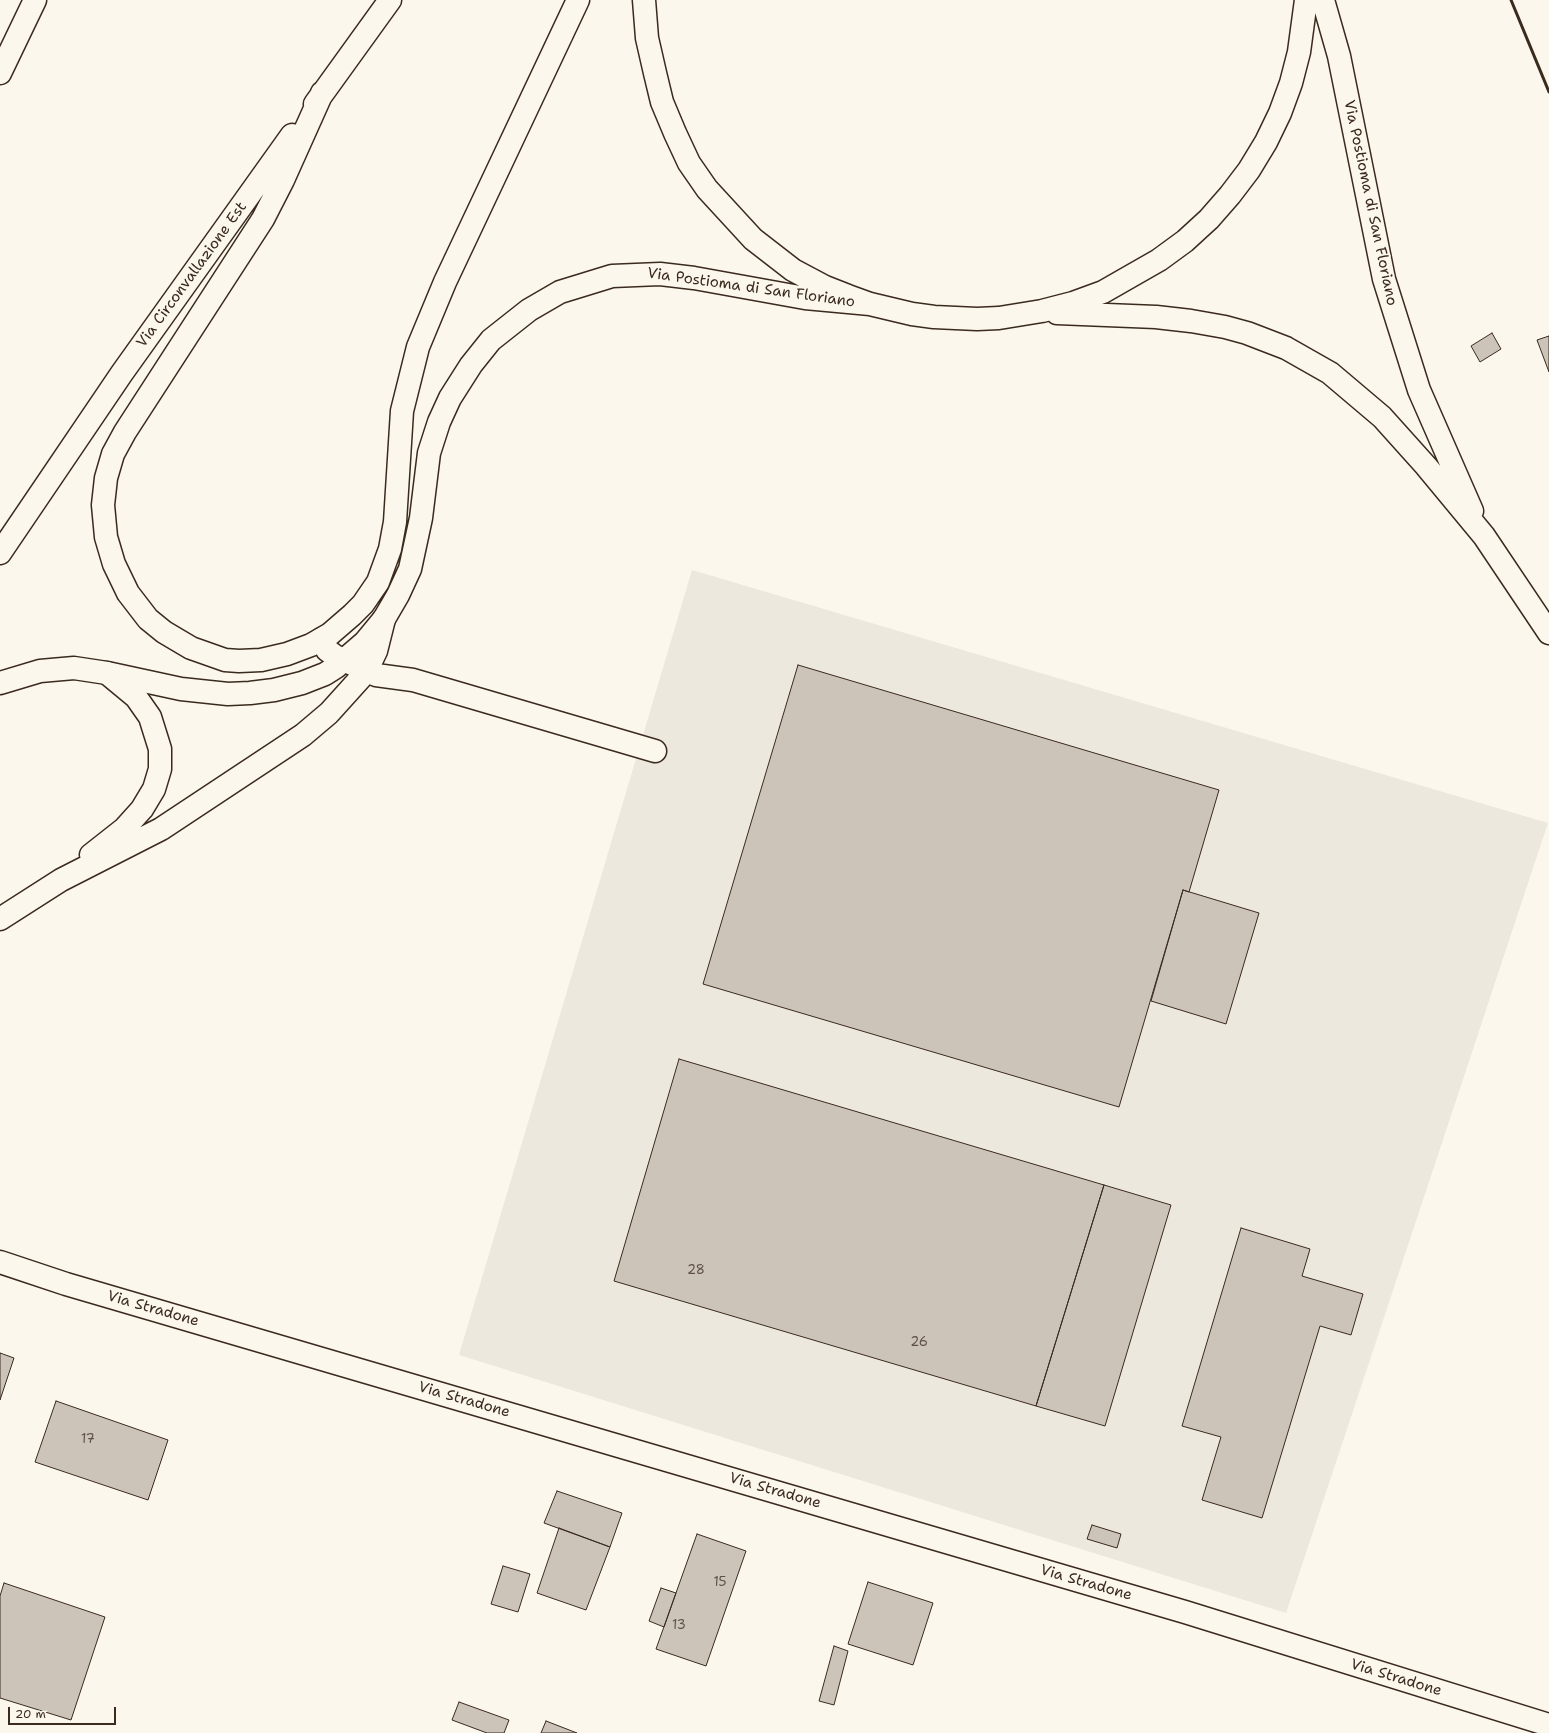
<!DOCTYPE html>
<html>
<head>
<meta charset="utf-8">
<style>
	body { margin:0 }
	#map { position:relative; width:1549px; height:1733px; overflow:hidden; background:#fbf7ec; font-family:"Shantell Sans",sans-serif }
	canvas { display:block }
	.scale { position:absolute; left:8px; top:1707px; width:108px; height:18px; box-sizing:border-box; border:2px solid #3b2a1e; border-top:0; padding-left:5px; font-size:12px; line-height:14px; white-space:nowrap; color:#3b2a1e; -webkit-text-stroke:3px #fbf7ec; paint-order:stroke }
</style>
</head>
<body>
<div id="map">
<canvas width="1549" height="1733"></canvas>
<div class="scale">20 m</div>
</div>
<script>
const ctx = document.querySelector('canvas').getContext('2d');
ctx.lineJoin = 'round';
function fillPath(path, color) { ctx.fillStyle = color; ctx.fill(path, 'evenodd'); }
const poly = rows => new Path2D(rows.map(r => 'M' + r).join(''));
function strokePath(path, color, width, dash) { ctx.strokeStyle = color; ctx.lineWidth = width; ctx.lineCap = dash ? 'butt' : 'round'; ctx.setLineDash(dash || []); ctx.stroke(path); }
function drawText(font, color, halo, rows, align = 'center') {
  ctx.font = font + ' "Shantell Sans",sans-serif'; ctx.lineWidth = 3.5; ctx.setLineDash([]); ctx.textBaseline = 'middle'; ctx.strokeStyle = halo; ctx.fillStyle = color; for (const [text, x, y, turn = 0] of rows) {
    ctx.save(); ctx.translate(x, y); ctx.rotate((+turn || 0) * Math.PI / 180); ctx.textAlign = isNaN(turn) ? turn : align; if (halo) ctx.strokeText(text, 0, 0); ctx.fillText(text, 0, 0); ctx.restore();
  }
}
fillPath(poly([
	[692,570,1548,823,1286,1613,459,1355]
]), '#ede8dd');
const building = poly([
	[1492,333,1501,349,1480,362,1471,346,1492,333],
	[1549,336,1549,372,1537,340,1549,336],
	[798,665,1219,790,1189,892,1183,890,1119,1107,703,984,798,665],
	[1183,890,1259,913,1226,1024,1151,1001,1183,890],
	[679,1059,1104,1185,1036,1406,614,1281,679,1059],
	[1104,1185,1171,1205,1105,1426,1036,1406,1104,1185],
	[1241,1228,1310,1249,1302,1276,1363,1294,1351,1335,1320,1326,1262,1518,1202,1500,1221,1437,1182,1426,1241,1228],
	[0,1353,14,1358,0,1400,0,1353],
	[56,1401,168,1440,148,1500,35,1462,56,1401],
	[557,1491,622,1513,610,1547,544,1523,557,1491],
	[1092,1525,1121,1534,1117,1548,1087,1539,1092,1525],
	[559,1528,610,1547,586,1610,537,1593,559,1528],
	[697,1534,746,1551,706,1666,656,1649,697,1534],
	[503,1566,530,1574,518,1612,491,1604,503,1566],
	[868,1582,933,1603,913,1665,848,1644,868,1582],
	[4,1583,105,1617,71,1720,0,1698,0,1596,4,1583],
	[661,1588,676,1593,664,1627,649,1621,661,1588],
	[834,1646,848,1651,834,1705,819,1701,834,1646],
	[459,1702,509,1720,504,1733,487,1733,452,1720,459,1702],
	[546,1721,577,1733,541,1733,546,1721]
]);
fillPath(building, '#ccc4b9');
strokePath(building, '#3b2a1e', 1);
const minor = poly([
	[322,639,327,650,335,656,376,675,413,680,655,751],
	[91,855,124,829,142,809,154,789,160,769,160,749,150,717,136,697,107,673],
	[0,919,61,880,161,829,303,735,329,713,366,672,376,651,384,619],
	[0,1262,66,1284,1185,1612,1549,1725]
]);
const major = poly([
	[644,0,647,38,655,73,662,102,675,133,689,163,707,189,753,239,793,270,825,287,848,296,870,304,912,314,934,317,977,319,999,318,1042,311,1073,303,1103,292,1159,260,1185,241,1209,219,1230,195,1249,170,1266,142,1280,113,1291,83,1299,52,1306,0],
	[1323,0,1339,56,1384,279,1419,390,1472,511],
	[0,73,35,0],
	[322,93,283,180,263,219,125,432,113,454,106,478,103,505,106,537,114,564,128,593,148,619,164,632,191,648,225,660,239,661,261,660,287,654,311,645,330,634,352,615,363,604,378,582,390,549,395,522,402,411,418,347,445,282,578,0],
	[315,104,390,0],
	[1057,313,1156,317,1191,321,1225,327,1247,333,1286,348,1330,373,1382,417,1426,466,1484,536,1549,633],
	[0,553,122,373,292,135],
	[0,683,40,671,74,668,107,673,181,689,228,694,250,693,274,690,302,683,325,674,336,667,365,642,384,619,398,595,410,569,421,518,429,453,439,422,450,398,471,365,491,340,529,310,560,292,612,276,660,274,694,278,805,298,870,304]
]);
strokePath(minor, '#3b2a1e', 25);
strokePath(major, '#3b2a1e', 25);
strokePath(minor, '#fbf7ec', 22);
strokePath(major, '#fbf7ec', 22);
strokePath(poly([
	[1511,0,1549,92]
]), '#3b2a1e', 3);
drawText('13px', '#5f5045', null, [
	["28",696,1271],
	["26",919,1343],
	["17",88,1440],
	["15",720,1583],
	["13",679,1626]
]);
drawText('15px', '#3b2a1e', '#fbf7ec', [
	["Via Postioma di San Floriano",1370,203,78],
	["Via Circonvallazione Est",192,275,-54],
	["Via Postioma di San Floriano",751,288,8],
	["Via Stradone",153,1309,16],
	["Via Stradone",464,1400,16],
	["Via Stradone",775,1491,16],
	["Via Stradone",1086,1583,16],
	["Via Stradone",1396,1678,17]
]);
</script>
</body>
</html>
